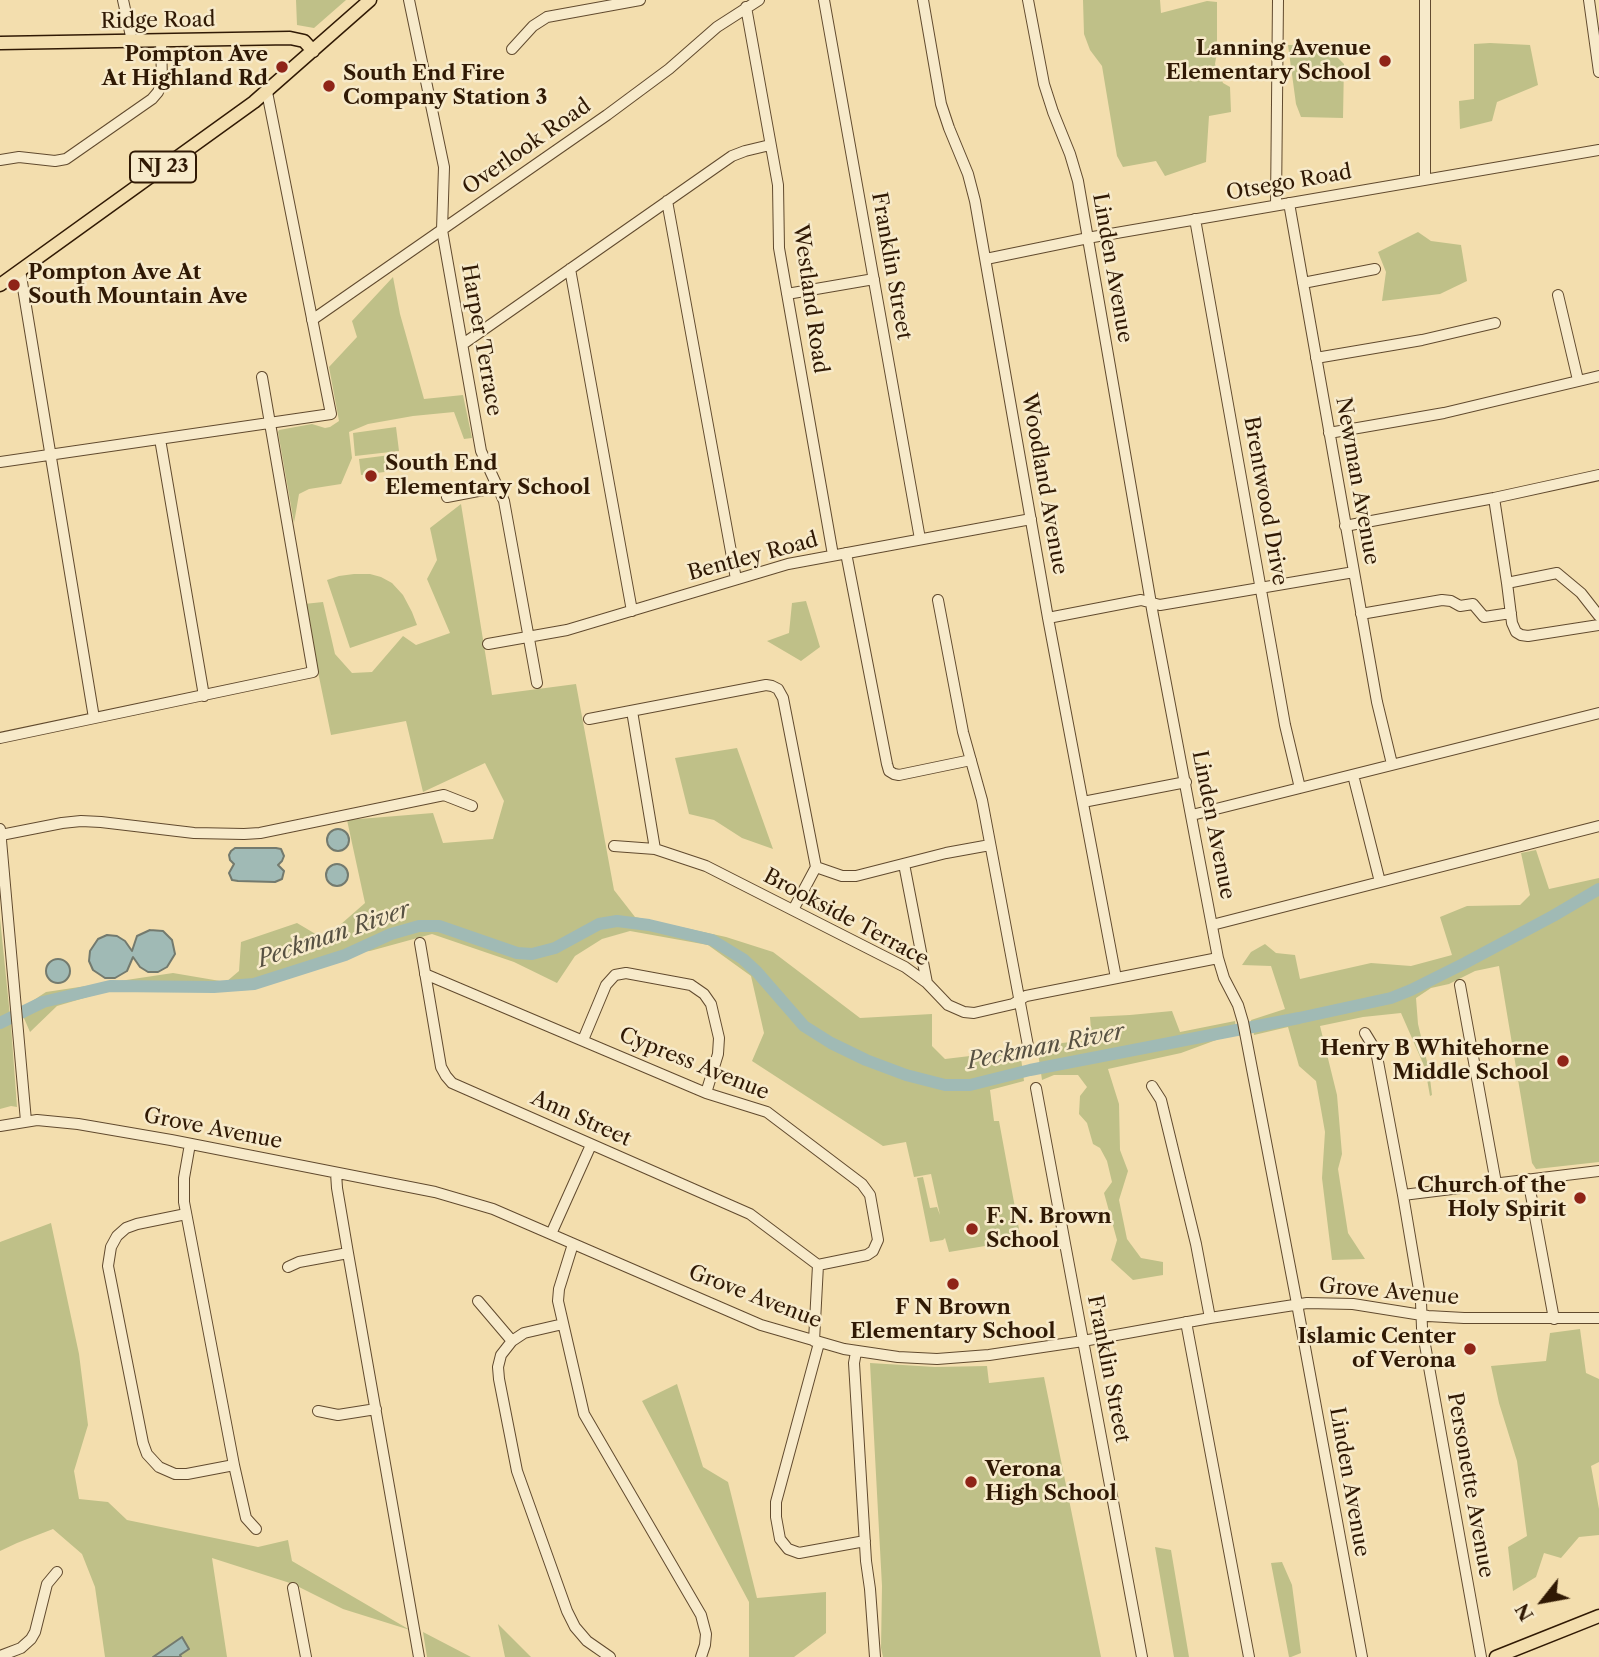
<!DOCTYPE html>
<html>
<head>
<meta charset="utf-8">
<style>
	body { margin:0 }
	#map { position:relative; width:1599px; height:1657px; overflow:hidden; background:#f3deae; font-family:"Libre Caslon Text",serif }
	canvas { display:block }
	.north { position:absolute; left:1508px; top:1566px; width:70px; height:70px; -webkit-text-stroke:5px #f7eaca; paint-order:stroke; rotate:239deg; font-size:19px; font-weight:700; line-height:28px; text-align:center; color:#301904 }
	.north::after { content:''; display:block; margin:auto; width:24px; height:32px; background:#301904; clip-path:polygon(50% 0,100% 100%,50% 72%,0 100%) }
</style>
</head>
<body>
<div id="map">
<canvas width="1599" height="1657"></canvas>
<div class="north">N</div>
</div>
<script>
const ctx = document.querySelector('canvas').getContext('2d');
ctx.lineJoin = 'round';
function fillPath(path, color) { ctx.fillStyle = color; ctx.fill(path, 'evenodd'); }
const poly = rows => new Path2D(rows.map(r => 'M' + r).join(''));
function strokePath(path, color, width, dash) { ctx.strokeStyle = color; ctx.lineWidth = width; ctx.lineCap = dash ? 'butt' : 'round'; ctx.setLineDash(dash || []); ctx.stroke(path); }
function drawText(font, color, halo, rows, align = 'center') {
  ctx.font = font + ' "Libre Caslon Text",serif'; ctx.lineWidth = 5; ctx.setLineDash([]); ctx.textBaseline = 'middle'; ctx.strokeStyle = halo; ctx.fillStyle = color; for (const [text, x, y, turn = 0] of rows) {
    ctx.save(); ctx.translate(x, y); ctx.rotate((+turn || 0) * Math.PI / 180); ctx.textAlign = isNaN(turn) ? turn : align; if (halo) ctx.strokeText(text, 0, 0); ctx.fillText(text, 0, 0); ctx.restore();
  }
}
fillPath(poly([
	[296,0,346,0,314,28,297,25],
	[1083,0,1160,0,1161,13,1207,1,1217,2,1217,52,1215,64,1223,83,1230,87,1231,112,1209,116,1206,162,1165,176,1156,161,1123,167,1117,156,1102,66,1090,50,1084,34],
	[1490,43,1530,45,1538,85,1497,102,1492,121,1460,129,1459,101,1474,99,1474,44],
	[1288,45,1325,45,1344,64,1343,118,1301,117,1296,104],
	[1418,232,1431,241,1461,245,1467,281,1440,294,1382,301,1386,272,1378,252],
	[393,277,400,314,424,399,463,395,472,438,464,439,454,412,413,416,368,424,349,432,352,458,341,484,309,489,299,494,294,523,278,432,279,430,312,424,325,428,330,427,339,421,329,367,357,337,352,321],
	[396,427,399,451,355,456,353,433],
	[398,454,400,470,361,475,359,459],
	[461,504,492,695,576,684,614,890,635,917,726,937,773,952,860,1018,932,1014,932,1046,945,1059,1020,1050,1024,1081,990,1090,994,1121,999,1121,1021,1240,949,1252,945,1238,943,1240,930,1242,917,1178,923,1177,930,1208,937,1207,940,1215,931,1174,914,1177,906,1142,883,1146,752,1061,764,1033,751,976,708,945,630,931,602,939,575,956,557,983,514,962,432,934,370,951,359,952,249,990,202,992,166,990,108,991,57,1006,30,1032,20,1009,46,992,173,973,226,982,239,971,241,942,297,923,324,939,365,903,347,820,433,813,443,843,493,839,504,801,485,763,423,792,406,721,331,735,304,604,323,602,335,654,352,673,372,672,403,636,416,645,450,633,427,579,437,560,430,528],
	[354,574,370,574,381,577,392,583,403,595,412,612,417,625,350,648,327,580,339,576],
	[806,601,820,647,801,661,767,641,789,633,792,603],
	[737,748,773,849,742,838,714,820,689,814,675,758],
	[1536,850,1549,889,1599,878,1599,1162,1536,1169,1532,1163,1499,966,1475,971,1449,984,1431,988,1416,998,1418,1024,1429,1070,1432,1095,1430,1096,1425,1068,1401,1013,1363,1017,1320,1026,1337,1095,1342,1154,1338,1169,1348,1233,1365,1259,1332,1260,1322,1178,1325,1132,1316,1081,1299,1066,1288,1027,1254,1035,1251,1020,1285,1009,1271,966,1242,965,1251,952,1265,944,1276,953,1295,955,1300,979,1371,963,1411,966,1452,955,1440,917,1467,906,1520,905,1530,895,1521,853],
	[0,918,11,1026,17,1107,11,1106,0,1109],
	[1172,1011,1180,1032,1235,1021,1237,1035,1219,1039,1181,1053,1108,1069,1119,1104,1120,1150,1128,1171,1119,1200,1127,1239,1141,1258,1163,1262,1163,1275,1133,1280,1111,1260,1117,1240,1104,1193,1112,1182,1107,1161,1100,1148,1093,1144,1087,1123,1079,1114,1080,1096,1087,1087,1078,1075,1054,1075,1042,1080,1037,1046,1079,1041,1092,1042,1090,1017,1130,1015],
	[51,1223,79,1354,88,1425,74,1471,79,1499,108,1502,127,1520,258,1547,288,1540,292,1561,410,1630,343,1609,293,1584,212,1558,227,1657,105,1657,95,1587,82,1554,53,1529,17,1543,0,1551,0,1242],
	[1580,1329,1586,1373,1599,1379,1599,1462,1591,1466,1599,1509,1599,1535,1579,1537,1561,1558,1544,1553,1536,1577,1513,1591,1508,1547,1527,1536,1517,1461,1499,1403,1491,1366,1546,1361,1550,1333],
	[870,1363,935,1367,987,1366,989,1383,1044,1377,1101,1657,883,1657,881,1648,882,1586],
	[677,1384,703,1467,728,1482,757,1598,826,1592,826,1633,794,1657,749,1657,749,1602,642,1401],
	[1155,1547,1171,1550,1189,1657,1174,1657],
	[1282,1562,1292,1585,1301,1653,1291,1657,1289,1657,1271,1563],
	[498,1624,531,1657,505,1657],
	[423,1632,471,1657,427,1657]
]), '#bfc088');
const water = poly([
	'327 840a11 11 0 1 1 22 0a11 11 0 1 1-22 0Z',
	[235,848,276,848,281,849,284,856,282,861,278,865,284,871,282,879,275,882,238,881,232,880,229,873,234,864,230,860,229,855,231,851,235,848],
	'326 875a11 11 0 1 1 22 0a11 11 0 1 1-22 0Z',
	[150,930,163,931,172,940,175,954,167,967,158,972,148,972,140,967,133,957,127,971,115,978,105,978,93,970,89,961,90,951,98,939,107,935,117,936,125,941,132,951,137,936,150,930],
	'46 971a12 12 0 1 1 24 0a12 12 0 1 1-24 0Z',
	[182,1637,189,1649,180,1655,181,1657,153,1657,182,1637]
]);
fillPath(water, '#a0bab5');
strokePath(water, '#737a6e', 2);
strokePath(poly([
	[0,1023,43,1002,110,986,214,987,254,984,345,955,391,934,419,926,439,926,517,953,532,954,555,948,599,924,617,921,649,925,712,940,743,959,757,972,804,1026,831,1043,866,1060,906,1075,945,1085,970,1085,1030,1070,1299,1018,1391,998,1411,990,1465,963,1553,916,1599,889]
]), '#a0bab5', 12);
const minor = poly([
	[123,0,132,41],
	[409,0,444,167,442,230,481,451,504,501,537,683],
	[824,0,920,539],
	[923,0,941,104,949,128,968,174,975,201,1048,618,1116,978],
	[1028,0,1044,84,1053,112,1070,154,1078,181,1153,615,1218,958,1224,978,1238,1005,1243,1022,1295,1293,1362,1657],
	[1589,0,1599,72],
	[746,7,778,185,779,248,833,555],
	[512,49,533,26,547,17,640,0],
	[0,160,19,157,55,161,66,159,152,99,158,92,162,81,161,40],
	[1425,179,1425,0],
	[667,201,736,579],
	[1289,203,1377,702,1392,764],
	[1276,205,1278,0],
	[1195,219,1285,725,1300,788],
	[986,259,1093,237,1599,150],
	[570,269,632,611],
	[20,270,94,718],
	[1303,283,1375,269],
	[787,294,874,279],
	[1558,295,1578,380],
	[312,320,607,115,669,69,717,27,759,0],
	[463,344,732,156,745,151,770,145],
	[1316,358,1422,340,1495,323],
	[1329,433,1444,413,1599,376],
	[160,439,204,696],
	[0,462,331,414,267,92],
	[447,497,499,487],
	[1494,498,1507,583,1512,623,1516,632,1521,635,1528,636,1599,625],
	[1345,526,1494,498,1599,475],
	[846,553,887,764,889,771,894,774,899,775,971,760],
	[1507,583,1557,573,1581,593,1599,616],
	[938,600,963,732,982,800,1029,1051],
	[1361,614,1442,600,1451,601,1460,606,1473,604,1484,617,1511,613],
	[1048,618,1141,600,1160,605,1354,572],
	[488,644,567,630,788,564,1031,519],
	[632,711,655,849],
	[589,719,766,685,772,686,778,689,783,698,816,867,793,910],
	[0,738,313,672,262,377],
	[1353,775,1380,882],
	[1083,802,1186,782],
	[1192,815,1599,713],
	[0,829,26,1121],
	[1,835,62,823,81,821,101,822,194,833,244,834,260,833,444,795,472,806],
	[614,846,655,849,706,866,905,967,927,983,948,1005,964,1012,974,1013,1013,1004,1026,996,1218,958],
	[904,864,927,983],
	[816,867,842,876,856,876,946,853,990,845],
	[1212,925,1599,826],
	[420,943,441,1067,446,1076,452,1083,750,1214,818,1265],
	[425,974,706,1093,767,1112,862,1184,870,1195,878,1240,873,1251,867,1255,818,1265],
	[1460,985,1496,1183],
	[1365,1033,1376,1051,1403,1195,1421,1302,1422,1328,1481,1657],
	[583,1040,606,985,615,975,626,973,691,985,704,994,711,1004,719,1038,718,1054,706,1093],
	[1152,1086,1161,1100,1196,1244,1210,1318],
	[1036,1088,1142,1657],
	[0,1126,37,1120,78,1124,171,1140,435,1192,493,1209,761,1325,844,1349,898,1357,937,1359,989,1355,1083,1341,1210,1318,1307,1303,1353,1304,1428,1316,1464,1318,1599,1318],
	[190,1144,184,1178,184,1202,234,1465,246,1518,256,1529],
	[336,1173,337,1188,348,1253,419,1657],
	[1528,1179,1554,1319],
	[1403,1195,1599,1171],
	[186,1214,137,1224,126,1228,117,1236,111,1247,108,1266,143,1443,147,1454,159,1467,175,1474,187,1474,234,1465],
	[551,1234,591,1145],
	[573,1244,559,1289,558,1301,584,1414,701,1615,706,1634,705,1645,701,1657],
	[288,1267,299,1262,348,1253],
	[478,1301,512,1341],
	[1186,1322,1249,1657],
	[563,1324,524,1333,512,1341,501,1355,498,1367,499,1379,517,1471,567,1611,575,1627,587,1641,610,1657],
	[814,1341,818,1265],
	[819,1343,776,1502,776,1517,780,1539,788,1549,799,1553,865,1541],
	[856,1352,854,1363,866,1561,870,1589,875,1657],
	[318,1411,338,1415,376,1409],
	[293,1588,306,1657],
	[0,1656,21,1648,31,1639,35,1632,47,1584,57,1572]
]);
const major = poly([
	[0,43,290,38,304,41,313,51],
	[0,285,254,102,370,0],
	[1496,1657,1599,1616]
]);
strokePath(minor, '#614a2e', 12);
strokePath(major, '#301904', 15);
strokePath(minor, '#f7eaca', 10);
strokePath(major, '#f3deae', 12);
for (const [x, y, r, color] of [
	[1385,61,7,"#8f2418"],
	[282,67,7,"#8f2418"],
	[329,86,7,"#8f2418"],
	[14,285,7,"#8f2418"],
	[371,476,7,"#8f2418"],
	[1563,1061,7,"#8f2418"],
	[1580,1198,7,"#8f2418"],
	[972,1229,7,"#8f2418"],
	[953,1284,7,"#8f2418"],
	[1470,1349,7,"#8f2418"],
	[971,1482,7,"#8f2418"]
]) { const dot = new Path2D(); dot.arc(x, y, r, 0, 2 * Math.PI); ctx.fillStyle = color; ctx.fill(dot); strokePath(dot, '#f7eaca', 2.5); }
for (const [x, y, w] of [
	[163,167,66]
]) { const box = new Path2D(); box.roundRect(x - w / 2, y - 15.5, w, 31, 5); ctx.fillStyle = '#f7eaca'; ctx.fill(box); strokePath(box, '#301904', 2); }
drawText('bold 19px', '#301904', null, [
	["NJ 23",163,167]
]);
drawText('21px', '#301904', '#f7eaca', [
	["Ridge Road",158,21,-1],
	["Overlook Road",527,147,-35],
	["Otsego Road",1289,183,-10],
	["Franklin Street",891,266,80],
	["Linden Avenue",1112,268,80],
	["Westland Road",810,299,82],
	["Harper Terrace",481,340,80],
	["Newman Avenue",1357,481,80],
	["Woodland Avenue",1044,484,80],
	["Brentwood Drive",1265,501,80],
	["Bentley Road",753,557,-15],
	["Linden Avenue",1213,825,79],
	["Brookside Terrace",846,918,28],
	["Cypress Avenue",694,1064,22],
	["Ann Street",581,1119,24],
	["Grove Avenue",213,1129,11],
	["Grove Avenue",1389,1292,5],
	["Grove Avenue",755,1297,21],
	["Franklin Street",1108,1369,79],
	["Linden Avenue",1349,1482,80],
	["Personette Avenue",1470,1485,80]
]);
drawText('bold 21px', '#301904', '#f7eaca', [
	["Lanning Avenue",1371,49],
	["Elementary School",1371,73],
	["Pompton Ave",268,55],
	["At Highland Rd",268,79],
	["South End Fire",343,74,"left"],
	["Company Station 3",343,98,"left"],
	["Pompton Ave At",28,273,"left"],
	["South Mountain Ave",28,297,"left"],
	["South End",385,464,"left"],
	["Elementary School",385,488,"left"],
	["Henry B Whitehorne",1549,1049],
	["Middle School",1549,1073],
	["Church of the",1566,1186],
	["Holy Spirit",1566,1210],
	["F. N. Brown",986,1217,"left"],
	["School",986,1241,"left"],
	["F N Brown",953,1308,"center"],
	["Elementary School",953,1332,"center"],
	["Islamic Center",1456,1337],
	["of Verona",1456,1361],
	["Verona",985,1470,"left"],
	["High School",985,1494,"left"]
], 'right');
drawText('italic 23px', '#575142', '#f7eaca', [
	["Peckman River",334,935,-19],
	["Peckman River",1046,1047,-11]
]);
</script>
</body>
</html>
